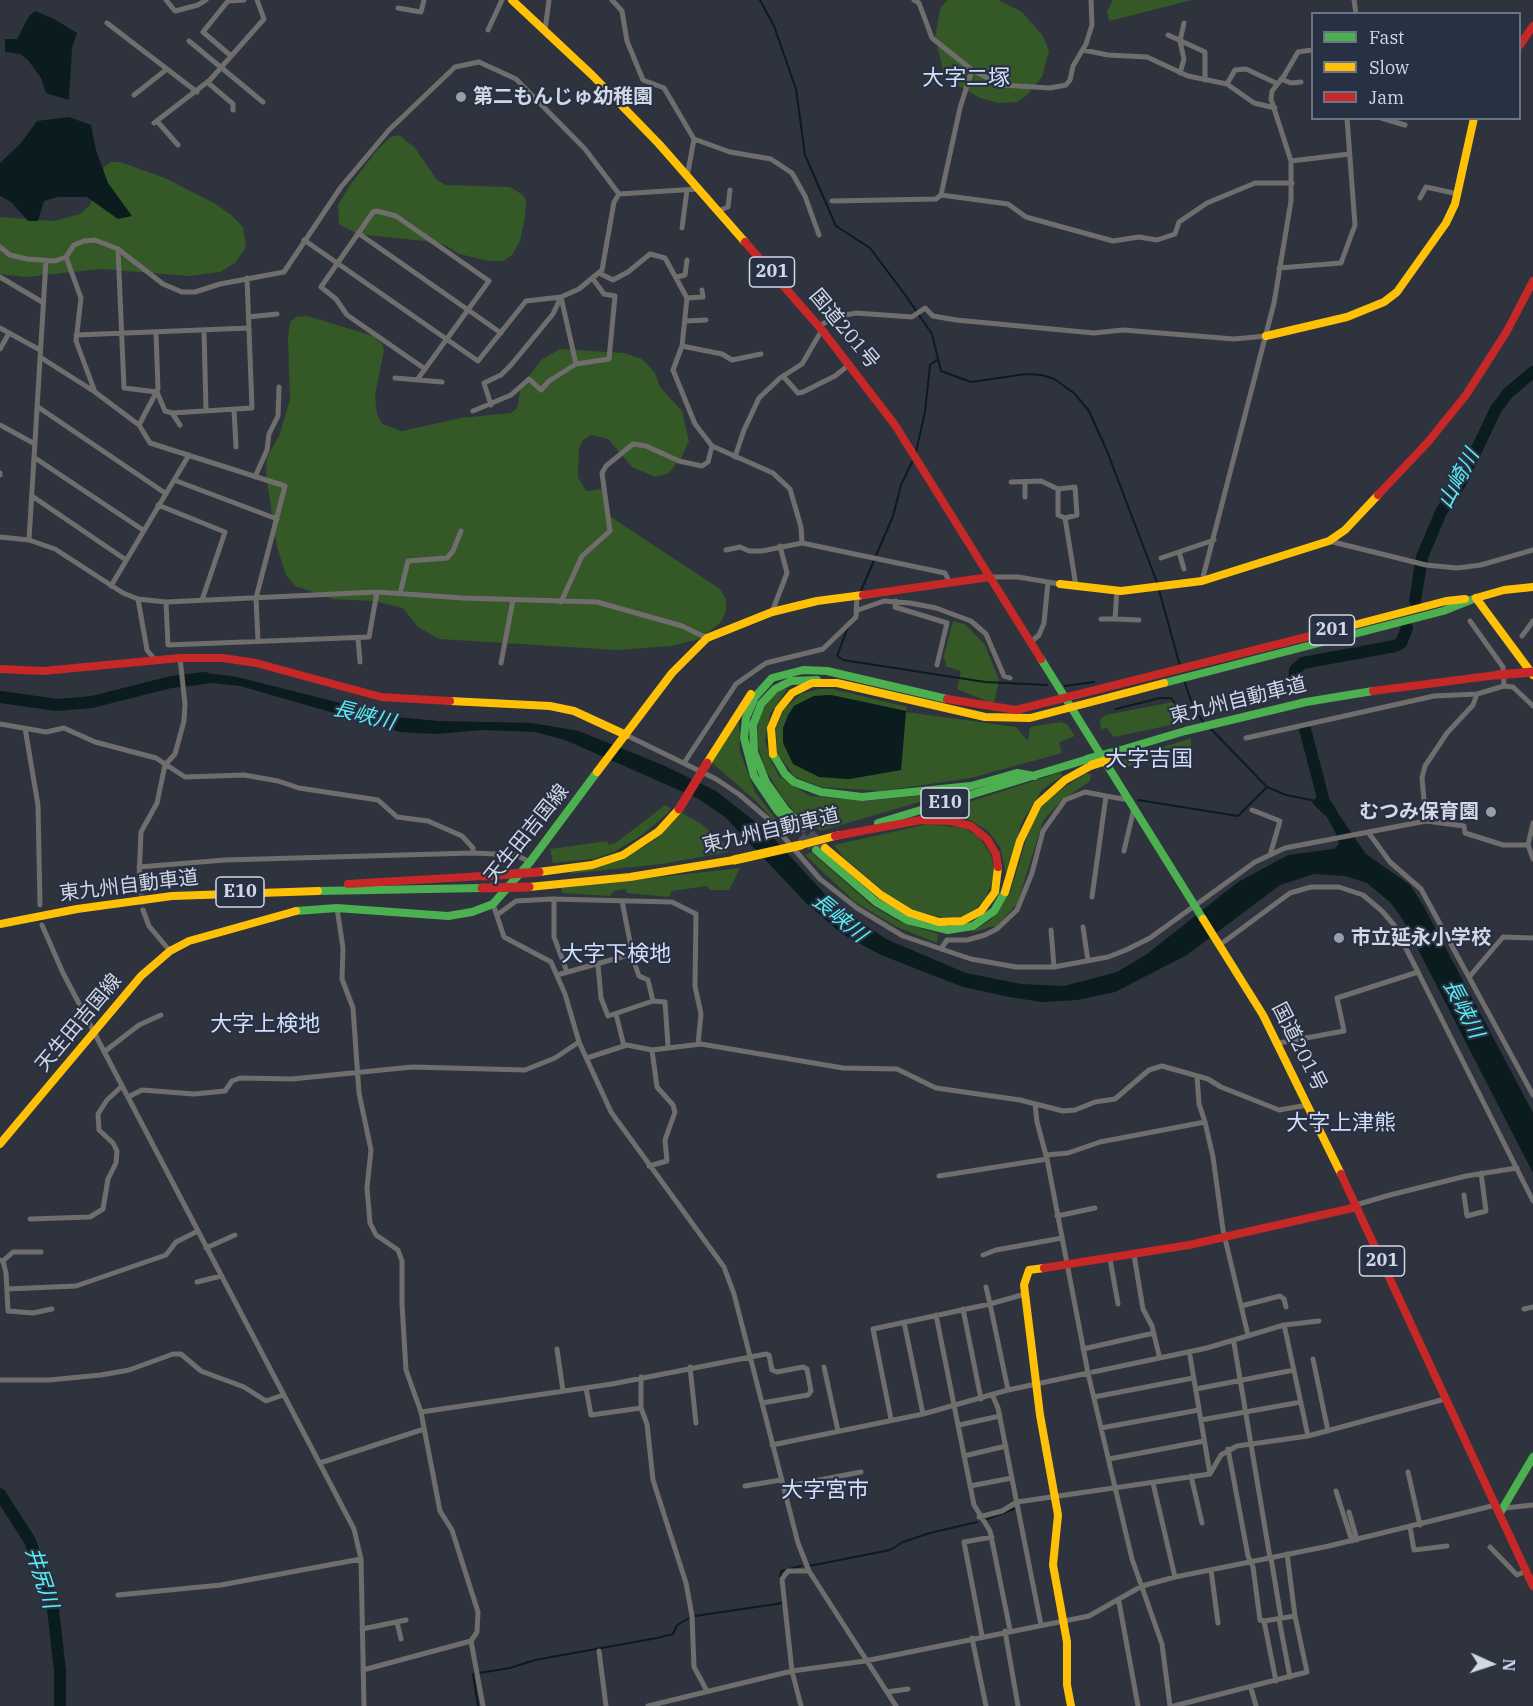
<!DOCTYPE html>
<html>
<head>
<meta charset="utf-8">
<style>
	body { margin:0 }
	#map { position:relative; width:1533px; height:1706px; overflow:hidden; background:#2e333e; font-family:"IBM Plex Serif",serif }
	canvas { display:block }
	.legend { position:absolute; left:1311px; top:12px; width:210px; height:108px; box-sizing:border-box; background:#283044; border:2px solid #6c7384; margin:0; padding:8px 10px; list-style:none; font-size:18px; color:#d2d7e4 }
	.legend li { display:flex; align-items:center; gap:12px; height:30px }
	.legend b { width:30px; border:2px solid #6c7384 }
	.north { position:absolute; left:1461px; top:1634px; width:60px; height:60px; -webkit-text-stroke:4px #283044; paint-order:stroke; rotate:93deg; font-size:16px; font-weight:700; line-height:24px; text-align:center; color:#d2d7e4 }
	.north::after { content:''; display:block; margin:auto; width:21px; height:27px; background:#d2d7e4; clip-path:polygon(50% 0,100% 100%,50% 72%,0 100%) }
</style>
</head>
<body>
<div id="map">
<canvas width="1533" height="1706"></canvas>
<ul class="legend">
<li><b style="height:8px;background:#4caf50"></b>Fast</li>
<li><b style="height:8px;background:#ffc107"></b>Slow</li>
<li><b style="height:8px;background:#c62828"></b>Jam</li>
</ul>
<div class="north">N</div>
</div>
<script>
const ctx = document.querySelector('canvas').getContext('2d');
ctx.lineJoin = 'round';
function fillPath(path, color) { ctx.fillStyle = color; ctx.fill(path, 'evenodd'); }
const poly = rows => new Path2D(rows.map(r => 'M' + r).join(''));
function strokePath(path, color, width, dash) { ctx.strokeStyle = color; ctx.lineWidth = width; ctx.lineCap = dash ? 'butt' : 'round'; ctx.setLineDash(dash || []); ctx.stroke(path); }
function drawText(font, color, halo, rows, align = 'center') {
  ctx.font = font + ' "IBM Plex Serif","Noto Sans JP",serif'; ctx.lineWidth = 4.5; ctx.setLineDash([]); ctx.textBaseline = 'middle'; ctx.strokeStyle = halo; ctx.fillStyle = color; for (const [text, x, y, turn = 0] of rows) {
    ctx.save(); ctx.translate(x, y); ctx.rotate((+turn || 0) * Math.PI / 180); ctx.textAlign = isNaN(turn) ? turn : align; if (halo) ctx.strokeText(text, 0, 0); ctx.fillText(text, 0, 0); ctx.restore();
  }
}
fillPath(poly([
	[947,0,998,0,1022,12,1043,36,1049,51,1042,77,1028,94,1017,102,998,103,980,98,952,82,944,73,935,37,940,9],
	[1113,0,1192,0,1109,21,1107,11],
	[399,135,415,148,437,180,446,185,510,187,523,195,526,200,525,218,520,241,512,255,503,261,489,261,459,254,445,245,434,242,358,234,339,224,338,205,350,185,378,149,391,137],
	[111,162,120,162,165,178,216,204,231,215,243,227,246,247,235,263,220,272,189,276,101,269,26,277,0,274,0,217,54,221,80,214,90,205,104,167],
	[308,316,373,336,382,344,384,350,375,396,377,414,382,424,402,431,461,418,511,413,517,408,521,386,530,375,541,360,560,349,624,353,642,359,655,373,660,387,682,411,689,441,681,458,669,473,655,477,632,467,608,439,591,435,583,440,579,449,578,477,586,491,603,489,608,515,720,589,726,599,726,611,720,623,699,639,671,646,617,650,439,639,418,627,403,608,374,601,333,599,295,586,286,575,277,547,266,474,267,457,279,436,290,400,288,338,290,322,296,317],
	[953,621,965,624,985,645,999,680,994,704,957,689,961,671,945,666,946,661,943,659],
	[783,689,787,689,770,714,765,741,771,761,780,777,810,796,866,801,936,794,937,797,820,831,812,822,804,823,782,797,765,769,758,746,758,718,769,699],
	[819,689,833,689,907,707,906,711,831,695,814,696,794,706,783,728,783,743,819,777,849,779,901,770,906,712,1016,727,1028,741,1030,727,1060,722,1067,724,1075,736,1059,742,1062,753,971,778,881,791,821,787,795,777,777,753,776,728,784,709,801,694],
	[1173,702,1185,722,1114,737,1107,728,1101,729,1100,720,1106,715],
	[739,721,740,752,755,792,791,839,755,800,711,762],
	[1191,738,1191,747,1126,767,1123,767,1120,761],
	[1061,772,1062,776,1042,790,1022,822,1006,874,1000,847,988,831,970,820,948,813,935,813],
	[1086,773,1091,774,1090,781,1060,802,1043,821,1017,904,995,928,993,926,968,934,991,920,1010,893,1033,817,1048,798],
	[665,805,671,808,668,813,642,835,614,852,593,859,553,863,550,849,607,841,609,845,617,842],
	[680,812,700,823,726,845,728,852,662,864,567,874,619,861,650,843],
	[928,824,964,828,979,837,991,855,994,868,992,883,986,897,977,908,964,916,948,919,911,910,888,895,843,857,834,845],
	[811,852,871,905,898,921,938,934,937,943,895,926,855,902,805,855],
	[740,868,729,890,710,890,707,886,672,891,669,897,627,893,626,889,614,891,610,896,562,893,561,888]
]), '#355827');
fillPath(poly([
	[35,11,54,19,77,33,72,48,69,100,46,93,41,78,28,60,20,54,5,52,5,39,17,39,29,16],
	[69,117,91,125,96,150,108,183,132,216,118,219,87,197,58,197,44,201,38,221,28,221,11,202,0,196,0,163,21,143,37,121],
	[203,673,233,676,396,717,439,721,532,723,579,731,665,766,716,791,767,831,833,903,886,939,966,973,1021,984,1064,986,1117,972,1147,954,1238,882,1288,855,1334,849,1339,844,1336,834,1327,817,1312,803,1317,797,1326,800,1337,812,1366,854,1410,885,1423,905,1533,1113,1533,1173,1403,920,1391,903,1367,883,1345,876,1314,874,1280,885,1187,955,1115,992,1078,1000,1042,1002,1009,997,963,987,881,955,842,934,805,902,725,817,697,798,565,740,535,732,482,730,435,734,400,732,240,686,194,681,185,676],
	[831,695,906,711,901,770,849,779,819,777,793,764,783,743,783,728,788,715,794,706,814,696]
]), '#0a1c1d');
strokePath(poly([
	[760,0,774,26,796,89,805,155,836,226,870,248,906,296,932,334,941,371,971,382,1026,374,1042,375,1054,379,1074,393,1089,411,1107,451,1158,585],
	[916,452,925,412,930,365,937,360],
	[1159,590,1180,666],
	[860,593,893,516,901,485,913,460],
	[848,627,837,656,843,660,985,682,1047,685],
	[1184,680,1194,709,1204,723],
	[1065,686,1094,682],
	[1116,709,1160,698,1171,698,1180,711],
	[1211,729,1267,787,1286,795,1316,801],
	[1138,800,1238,816,1267,787],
	[987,1519,1014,1509],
	[809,1566,890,1550,903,1542,930,1533,977,1522],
	[780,1580,781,1571,801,1566],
	[695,1616,783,1603],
	[478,1706,473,1674,510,1668,535,1660,657,1638,673,1634,677,1625,689,1618]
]), '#0a1c1d', 2);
strokePath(poly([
	[1415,601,1422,557,1441,512,1461,482,1496,409,1508,393,1533,372],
	[1294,681,1295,670,1303,663,1395,646,1401,643,1407,628],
	[0,697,57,705,92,702,171,682,205,678],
	[1305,729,1324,802,1331,812],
	[0,1494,30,1541,52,1600,60,1671,60,1706]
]), '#0a1c1d', 12);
strokePath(poly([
	[139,878,143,910]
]), '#474c57', 5, [5, 2.5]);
strokePath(poly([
	[800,824,825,848],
	[792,826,812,847]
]), '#474c57', 9, [9, 4.5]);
strokePath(poly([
	[166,0,175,11,198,5,206,0],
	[612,0,622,11,627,41,643,80,664,88,694,139,687,177],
	[914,0,919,3,932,38,972,70,1002,85,1050,88,1066,85,1070,80,1073,66,1086,44,1092,25,1091,0],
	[1354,0,1356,14],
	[398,8,421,12,424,0],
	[107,23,167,69],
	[488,30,502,0],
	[545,30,549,0],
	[1168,35,1205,52,1205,80],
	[189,41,263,102],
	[1083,50,1108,55,1147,57,1188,76,1227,84,1254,103,1275,108],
	[231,56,203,32,228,1,244,0],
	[1180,73,1184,59,1180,41,1184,23],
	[1281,79,1291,83,1301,82],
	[207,82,233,104,233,110],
	[1227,84,1235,70,1246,69,1276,83],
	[134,95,167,69,197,92],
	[1381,118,1405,125],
	[157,121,178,145],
	[154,123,210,80,264,19,257,0],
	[694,139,730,152,771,159,792,173,805,196,819,235],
	[1291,161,1349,154],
	[619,194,698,189],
	[941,195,1008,204,1026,217,1113,241,1139,237,1157,240,1175,234,1179,222,1207,203,1255,183,1292,183],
	[1420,198,1426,187,1458,194],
	[832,201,936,199,941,195,960,108,972,70],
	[718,211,728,207,730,190],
	[682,228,687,190],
	[358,233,501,333],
	[304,240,478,361,526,301,561,297,579,289,602,270,614,202,619,194],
	[0,247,10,255,27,259,55,261,66,257],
	[118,249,124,388,157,392],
	[1279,268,1341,263,1355,225,1347,118],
	[599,273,613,280,628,272,650,254,665,258,687,298,682,346,673,370,695,424,712,446],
	[0,277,42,302],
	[677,277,685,275,687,260],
	[561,297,576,364],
	[687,298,703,297,702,290],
	[248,317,277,314],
	[685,321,706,320],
	[819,326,835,317,856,313,912,317,925,308,933,316,956,320,1094,333,1123,330,1234,339,1266,336],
	[0,328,40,350],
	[204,330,206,410],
	[76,335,249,328],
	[682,346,722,354,732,360,761,354],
	[0,349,9,333],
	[40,357,95,392,139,425,150,443,285,486,256,598,258,641],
	[783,376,798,393,803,392,835,376,850,364],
	[395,378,442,382],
	[417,380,489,281,396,216,377,211,373,212,321,287,336,299,347,315,425,369],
	[95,392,76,341,81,298,66,257,74,245,84,241,95,240,118,249,163,284,182,292,195,292,220,284,284,272,341,187,389,130,455,67,479,62,516,79,585,149,619,194],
	[157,392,165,411,172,413,252,408,247,278],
	[491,405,484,383,501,375,511,365,553,314,561,297],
	[38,407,165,493],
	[234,410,236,447],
	[473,411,511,395,529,379,541,390,549,381,576,364,609,359,615,296,604,294,593,279],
	[172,413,180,425],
	[0,425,35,444],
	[139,425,158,389,156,332],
	[735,457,744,430,759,398,780,378,802,364,822,330],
	[35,458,143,530],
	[0,473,0,475],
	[255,477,267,450,269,434,278,416,279,387],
	[174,480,277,519],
	[1011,482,1041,481,1058,489],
	[1025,482,1025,497],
	[32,496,126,560],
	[158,505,225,532,202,600],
	[1065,518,1058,515,1058,489,1075,487,1077,515,1065,518,1076,586],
	[0,537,29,540,55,549,123,593,138,599,166,602,377,592,463,598,597,602,682,626,707,638],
	[29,540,46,261],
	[1329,541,1426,565,1457,568,1481,565,1533,550],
	[726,550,740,547,749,551,762,551,802,543,945,573,949,581],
	[1179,552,1184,569],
	[1161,558,1214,540],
	[990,577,1018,577,1060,584],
	[1202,581,1274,303,1291,201,1291,161,1271,99,1272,91,1284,76,1298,52,1312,50],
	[111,586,189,455],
	[1117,590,1115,619,1139,620],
	[400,594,408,561,447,558,453,551,461,531],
	[138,599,147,650,155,660],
	[896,601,895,607,947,623,937,665],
	[166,602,168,645,369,637,377,592],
	[561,602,582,556,610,531,602,473,606,466,633,444,646,446,679,461,702,466,708,462,712,446,773,473,790,489,801,527,802,543],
	[858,610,884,601,910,603,936,608,971,621,986,634,1004,676,1010,678],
	[772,612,787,573,780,546],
	[1101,619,1115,619],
	[1470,621,1503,667,1504,686],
	[1522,636,1533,621],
	[358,638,360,662],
	[1031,642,1039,635,1044,623,1048,582],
	[501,663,513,600],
	[0,724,46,732,64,728,95,742,156,758,185,777,244,775,278,781,299,788,378,800,397,817,428,821,462,836,473,848,473,853],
	[25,728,38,805,40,905],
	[626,735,716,779,740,795,768,819,820,879,857,908,903,936,971,959,1016,967,1054,967,1108,957,1126,950,1150,938,1255,862,1285,848,1426,821,1464,826,1465,833,1503,845,1528,845],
	[1246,738,1434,696,1477,694,1504,686,1513,687,1533,706],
	[684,763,736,684,766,663,823,649,856,617,857,594],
	[1252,810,1280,821,1270,855],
	[1426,821,1422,778,1425,766,1447,733,1473,705,1477,694],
	[1533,823,1528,845,1533,859],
	[1368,832,1390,862,1421,889,1533,1095],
	[1124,851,1134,808],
	[139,867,225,860,473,853,516,855,530,862],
	[139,878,141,832,157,803,165,765,175,754,184,721,185,704,180,658],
	[1092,897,1106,796,1129,800],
	[554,899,554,937,567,972],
	[622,901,634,962,639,976,648,980,653,1001],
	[493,904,504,937,551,962,565,994,579,1042,611,1112,724,1267,734,1294,798,1543,809,1571,896,1706],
	[337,908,343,948,342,979,353,1008,359,1093,371,1150,367,1188,370,1223,376,1235,398,1250,402,1261,402,1304,406,1370,421,1412,440,1511,452,1530,478,1612,477,1632,471,1641,483,1706],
	[143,910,149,926,170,951],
	[497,915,516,901,551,899,672,902,696,914,695,986,701,1014,698,1044],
	[42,925,63,973,354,1529,361,1559,364,1706],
	[1083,927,1088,961],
	[1051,930,1054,967],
	[1221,944,1290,893,1311,887,1339,887,1363,895,1382,911,1394,925,1418,972],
	[941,949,947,940,967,940,985,935,997,929,1017,910,1032,873,1043,831,1065,800,1085,792,1106,796],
	[598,965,601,998,608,1016,653,1001,665,1002,668,1046],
	[557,975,632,954],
	[1470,976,1503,937,1533,938],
	[616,1014,624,1046],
	[1279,1043,1344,1031,1337,998,1418,972,1533,1201],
	[104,1052,139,1025,161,1015],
	[587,1058,627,1045,652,1050,701,1044,843,1068,897,1069,936,1088,1020,1100,1063,1111,1075,1110,1095,1102,1115,1099,1149,1070,1162,1066,1208,1079,1221,1087,1279,1110,1308,1105],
	[128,1097,142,1090,194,1094,225,1091,232,1081,240,1078,292,1079,412,1067,525,1070,555,1058,579,1042],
	[1035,1104,1037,1122,1047,1159,1088,1373,1132,1559,1162,1644,1170,1706],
	[1205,1122,1213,1157,1223,1230,1248,1335],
	[1046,1155,1068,1153,1100,1142,1205,1122,1199,1104,1197,1076],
	[649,1166,667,1161,665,1140,675,1112,673,1105,657,1087,652,1050],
	[939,1176,1047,1159],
	[1464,1195,1467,1216,1486,1211,1481,1173],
	[1357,1207,1359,1204,1390,1195,1466,1176,1517,1168],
	[1057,1216,1095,1208],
	[30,1219,90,1217,103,1209,108,1179,116,1163,117,1151,113,1143,99,1130,98,1114,107,1100,122,1086],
	[206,1248,235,1235],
	[983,1255,996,1250,1062,1238],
	[1134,1255,1143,1309,1152,1326,1159,1355],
	[1110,1259,1118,1304],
	[0,1260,3,1261,6,1273,8,1311,33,1313,52,1309],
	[3,1261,13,1252,41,1252],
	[197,1282,221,1276],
	[986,1287,990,1304,1025,1294],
	[7,1289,76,1286,166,1255,176,1242,198,1231],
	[1241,1306,1280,1296,1284,1299,1286,1307],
	[963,1309,981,1399],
	[1524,1309,1533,1307],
	[936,1315,974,1505,990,1531,1010,1630],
	[904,1322,923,1414],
	[1285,1329,1308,1436],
	[1234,1343,1270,1558],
	[557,1349,563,1391],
	[1083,1349,1154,1333],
	[1190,1356,1210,1474],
	[1313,1359,1328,1431],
	[690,1367,696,1423],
	[824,1367,838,1431],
	[1093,1372,1207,1348,1284,1325,1319,1321],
	[641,1377,641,1408,647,1424,653,1480,686,1583,692,1616,694,1667,707,1691],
	[0,1380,49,1380,101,1375,129,1370,173,1354,181,1354,201,1371,244,1387,266,1401,283,1395],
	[586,1388,591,1415,641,1408],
	[1196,1389,1294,1370],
	[992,1394,998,1408,1041,1625],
	[1094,1397,1193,1378],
	[421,1412,612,1384,766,1354,769,1355,772,1370,777,1372,803,1367,807,1369,811,1391,808,1395,762,1403],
	[891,1419,873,1329,990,1304,1008,1390],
	[1201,1420,1301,1402],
	[959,1425,1000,1416],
	[1101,1428,1199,1410],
	[772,1445,923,1414,1008,1390,1088,1373],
	[1228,1449,1248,1556,1253,1567,1260,1620,1264,1621,1276,1681],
	[964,1456,1006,1446],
	[1109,1459,1204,1441],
	[320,1463,424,1429],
	[1408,1472,1420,1525],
	[1191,1476,1202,1523],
	[1153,1483,1175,1577],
	[745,1486,781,1480],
	[970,1486,1012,1478],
	[783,1487,861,1472],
	[1336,1491,1352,1541],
	[1505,1508,1533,1505],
	[1349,1512,1357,1540],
	[979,1517,1002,1511,1017,1502,1210,1474,1221,1455,1237,1446,1308,1436,1445,1399],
	[1410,1527,1414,1550,1447,1546],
	[1490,1547,1517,1575,1526,1571],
	[1271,1558,1281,1618],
	[1211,1570,1218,1623],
	[118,1595,221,1585,361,1559],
	[1119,1602,1138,1706],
	[1279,1619,1290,1677],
	[1264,1621,1295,1616],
	[397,1622,401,1639],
	[362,1629,406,1620],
	[1005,1631,1018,1706],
	[982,1636,964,1542,992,1537],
	[972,1638,986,1706],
	[599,1651,606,1706],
	[363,1670,471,1641],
	[1251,1688,1256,1706],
	[887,1692,908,1689],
	[648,1706,792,1671,865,1661,1089,1616,1142,1586,1175,1577,1329,1546,1496,1505],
	[801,1706,792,1671,782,1579,788,1571,809,1571],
	[1174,1706,1307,1672,1295,1616,1287,1554]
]), '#6f6e6d', 5);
strokePath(poly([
	[1041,659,1203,919],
	[1164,683,1443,611,1476,598],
	[1111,753,1185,731,1306,702,1373,691],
	[773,754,785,774,794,782,821,792,862,797,971,786,1017,773,1034,776],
	[878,823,1088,759],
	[800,824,785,809,766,782,754,752,753,725,761,704,775,689,791,681,817,680],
	[792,826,777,810,754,776,744,738,746,718,755,697,772,678,803,670,827,671,947,699],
	[816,850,876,902,907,920,948,930,973,926,994,911,1005,892],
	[318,891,482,888],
	[296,911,337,908,448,916,472,912,493,904,530,862,597,772],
	[1500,1513,1533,1457]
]), '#4caf50', 8);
strokePath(poly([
	[512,0,592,75,659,144,745,242],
	[1266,336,1347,317,1384,302,1397,292,1446,223,1455,204,1474,118],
	[1060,584,1121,591,1202,581,1329,541,1345,530,1378,495],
	[1476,598,1504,590,1533,587],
	[1476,598,1533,675],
	[1350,626,1446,601,1465,599],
	[450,701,550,706,574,711,626,735],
	[773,754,771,728,779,709,792,693,812,683,837,683,985,717,1030,718,1164,683],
	[707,763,751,694],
	[597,772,672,673,707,638,772,612,817,601,863,595],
	[801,845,839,835],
	[825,848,881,895,910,913,939,922,962,921,981,911,995,892,998,867],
	[539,872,592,865,623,855,659,831,679,809],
	[529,887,630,877,734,860],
	[1005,892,1020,841,1038,804,1065,780,1092,765],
	[1203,919,1263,1015,1341,1174],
	[0,924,77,909,172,896,318,891],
	[0,1144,141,976,170,951,189,941,296,911],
	[1044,1268,1029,1270,1024,1285,1040,1415,1058,1515,1053,1565,1067,1642,1067,1685,1071,1706]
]), '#ffc107', 8);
strokePath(poly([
	[1520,45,1533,26],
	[745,242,822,330,895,425,1041,659],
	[1378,495,1428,442,1466,395,1507,331,1533,281],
	[863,595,990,577],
	[0,669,43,671,180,658,223,658,256,663,381,697,450,701],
	[1373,691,1497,675],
	[947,699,1016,710,1350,626],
	[835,836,921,820,951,821,971,826,987,839,996,854,998,867],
	[348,884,483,876],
	[1341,1174,1533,1586],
	[1044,1268,1189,1245,1357,1207]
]), '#c62828', 8);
strokePath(poly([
	[1088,759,1111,753]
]), '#4caf50', 9);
strokePath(poly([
	[1092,765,1114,758],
	[734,860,801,845]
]), '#ffc107', 9);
strokePath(poly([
	[1497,675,1533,672],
	[679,809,707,763],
	[483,876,539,872],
	[482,888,529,887]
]), '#c62828', 9);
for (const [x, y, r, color] of [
	[461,97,6,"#999eaa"],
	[1491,812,6,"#999eaa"],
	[1339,938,6,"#999eaa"]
]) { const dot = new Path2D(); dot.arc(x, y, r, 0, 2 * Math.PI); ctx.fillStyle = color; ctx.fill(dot); strokePath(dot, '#283044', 2); }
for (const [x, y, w] of [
	[772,272,45],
	[1332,630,45],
	[945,803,48],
	[240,892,48],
	[1382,1261,45]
]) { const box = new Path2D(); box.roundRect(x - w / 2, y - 15, w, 30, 4.5); ctx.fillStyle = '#283044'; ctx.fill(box); strokePath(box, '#d2d7e4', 1.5); }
drawText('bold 18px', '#d2d7e4', null, [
	["201",772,272],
	["201",1332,630],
	["E10",945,803],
	["E10",240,892],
	["201",1382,1261]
]);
drawText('bold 20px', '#d2d7e4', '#283044', [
	["第二もんじゅ幼稚園",473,97],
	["むつみ保育園",1479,812,"right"],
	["市立延永小学校",1351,938]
], 'left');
drawText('20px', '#d2d7e4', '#283044', [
	["国道201号",844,329,50],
	["東九州自動車道",1238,701,-14],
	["東九州自動車道",771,831,-13],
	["天生田吉国線",527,834,-51],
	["東九州自動車道",129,886,-7],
	["天生田吉国線",79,1023,-50],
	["国道201号",1299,1047,63]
]);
drawText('italic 21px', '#58eef0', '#283044', [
	["山崎川",1459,479,-62],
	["長峡川",364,716,14],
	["長峡川",839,918,40],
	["長峡川",1463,1009,63],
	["井尻川",41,1578,72]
]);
drawText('22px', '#d3def8', '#283044', [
	["大字二塚",966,79],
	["大字吉国",1149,760],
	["大字下検地",616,955],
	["大字上検地",265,1025],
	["大字上津熊",1341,1124],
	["大字宮市",825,1491]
]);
</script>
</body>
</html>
